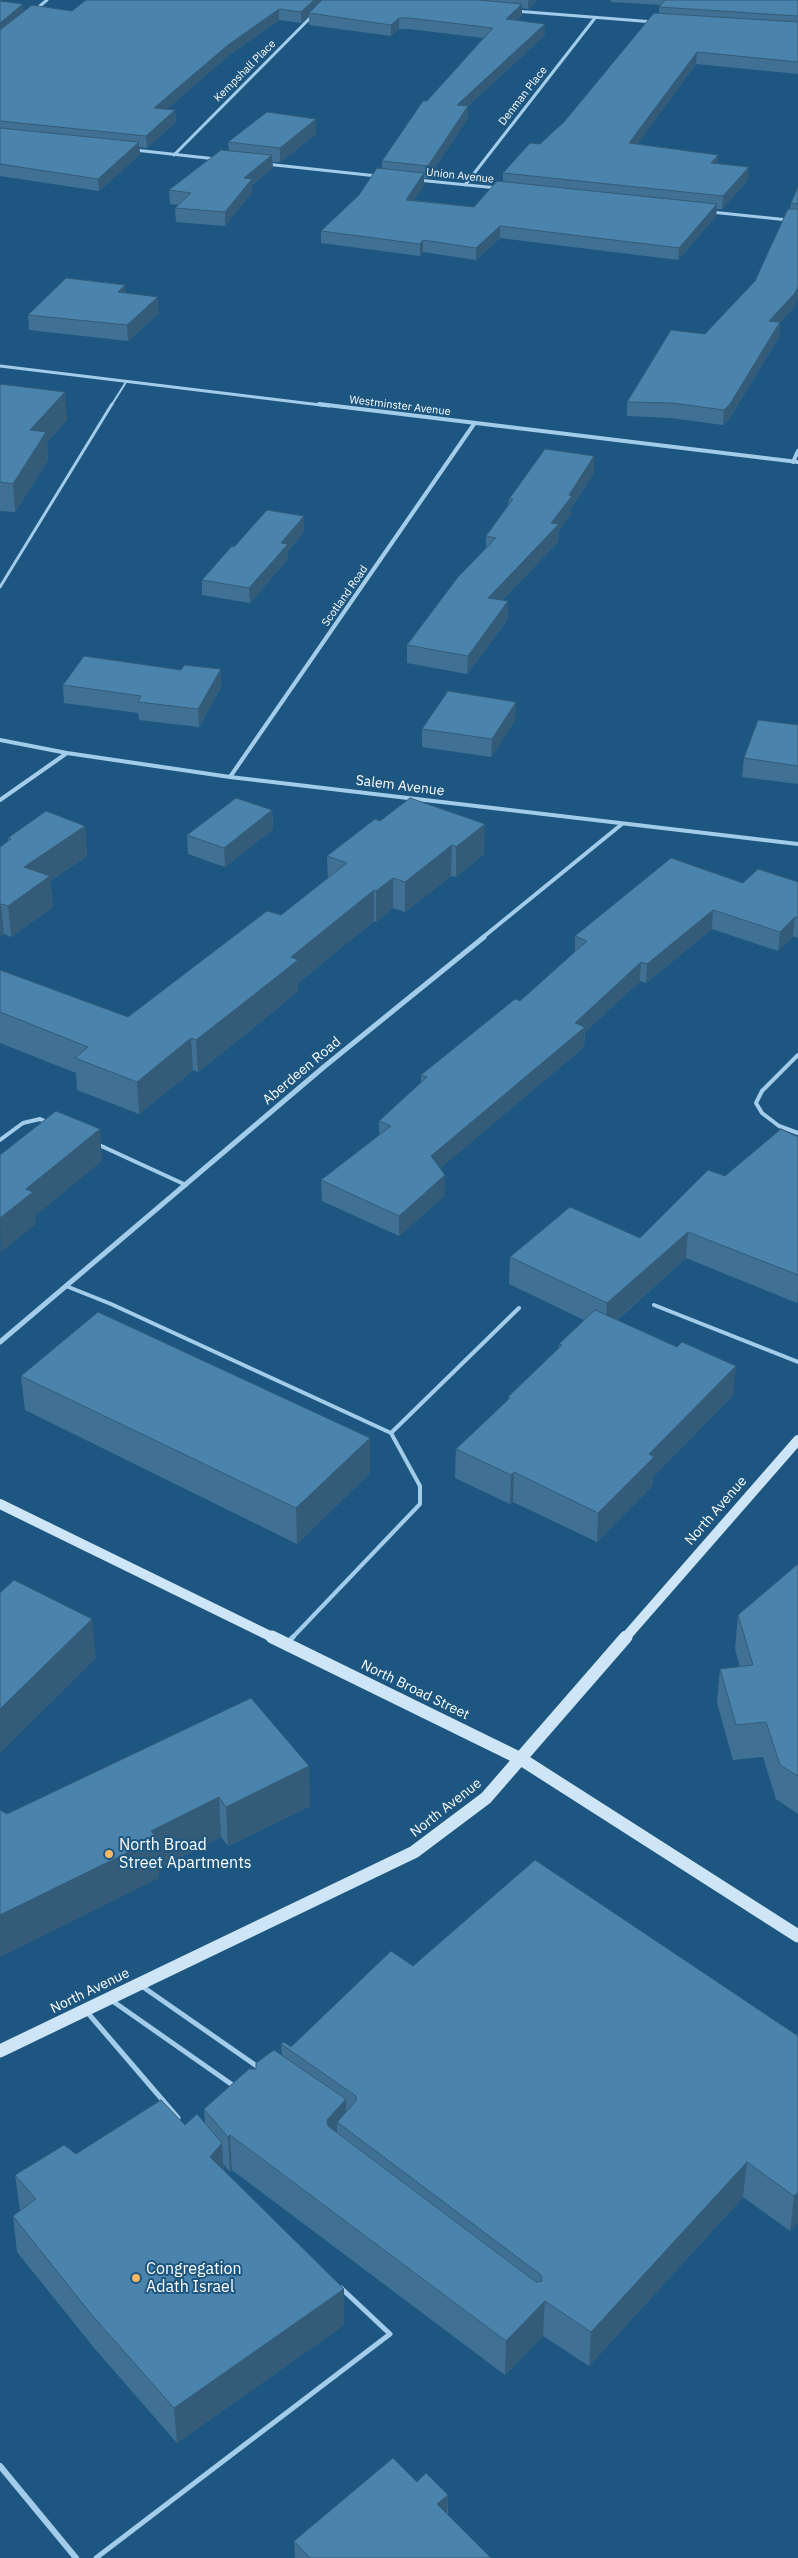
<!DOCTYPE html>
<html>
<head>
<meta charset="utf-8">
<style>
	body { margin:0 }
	canvas { display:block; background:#1d5781 }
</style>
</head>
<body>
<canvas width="798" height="2558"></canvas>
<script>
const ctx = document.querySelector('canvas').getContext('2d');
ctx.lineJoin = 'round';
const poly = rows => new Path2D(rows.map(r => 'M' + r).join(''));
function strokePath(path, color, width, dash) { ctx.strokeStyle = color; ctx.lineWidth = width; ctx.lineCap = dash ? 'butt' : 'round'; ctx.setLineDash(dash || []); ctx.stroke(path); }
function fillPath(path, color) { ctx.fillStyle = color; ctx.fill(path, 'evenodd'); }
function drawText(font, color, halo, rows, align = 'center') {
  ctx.font = font + ' "IBM Plex Sans",sans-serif'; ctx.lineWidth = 4; ctx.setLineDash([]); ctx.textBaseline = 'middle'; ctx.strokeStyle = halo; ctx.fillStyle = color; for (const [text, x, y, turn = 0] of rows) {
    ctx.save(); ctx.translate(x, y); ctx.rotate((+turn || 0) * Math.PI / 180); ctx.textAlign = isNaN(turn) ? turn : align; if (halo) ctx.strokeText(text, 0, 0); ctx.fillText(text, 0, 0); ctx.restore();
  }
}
strokePath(poly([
	[111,406,126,382]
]), '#a2cce9', 2);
strokePath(poly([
	[0,587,112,404]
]), '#a2cce9', 3);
strokePath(poly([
	[798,1055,762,1091,756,1103,762,1113,779,1126,798,1133],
	[0,1140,23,1123,40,1119,47,1122],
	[97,1144,186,1185],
	[66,1286,111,1304,391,1433,519,1308],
	[654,1305,798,1362],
	[292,1638,420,1504,420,1486,391,1433]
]), '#a2cce9', 4);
strokePath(poly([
	[288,1642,293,1637],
	[143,1987,258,2067],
	[111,2000,234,2086],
	[87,2012,178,2118],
	[96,2558,390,2334,341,2288]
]), '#a2cce9', 5);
strokePath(poly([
	[35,10,47,0],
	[515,11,654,22],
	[135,150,216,159],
	[174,155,313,15],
	[266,164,377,176],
	[418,180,497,188],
	[465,185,595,18],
	[711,212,798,221],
	[0,366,329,406]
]), '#a2cce9', 3);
strokePath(poly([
	[319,404,798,462],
	[793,462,798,451],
	[0,740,67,753,230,777,798,844],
	[230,777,474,424],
	[0,800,67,753],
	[482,938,622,824]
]), '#a2cce9', 4);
strokePath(poly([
	[0,1342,325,1066,484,937]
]), '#a2cce9', 5);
strokePath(poly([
	[0,2466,76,2558]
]), '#a2cce9', 6);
strokePath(poly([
	[0,1504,274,1638],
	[625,1638,798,1440]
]), '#cde5f7', 10);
strokePath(poly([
	[272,1637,521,1759,798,1936],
	[0,2051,414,1852,486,1798,626,1637]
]), '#cde5f7', 13);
fillPath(poly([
	[86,0,537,0,528,9,522,8,522,15,516,20,545,35,468,106,468,118,428,178,424,178,424,185,413,200,474,207,503,181,503,173,540,144,564,122,659,14,659,7,661,5,611,2,611,0,798,0,798,74,696,64,637,144,718,155,717,163,748,180,722,209,717,209,716,216,678,260,500,238,476,260,423,252,420,256,321,243,321,231,359,195,382,169,382,161,427,101,483,38,409,29,399,29,391,36,309,25,309,16,301,23,279,20,228,56,167,109,175,110,176,122,147,148,139,147,140,154,99,191,0,176,0,1,23,12,72,11],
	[316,119,316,134,280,162,272,162,273,168,252,185,252,192,225,226,176,222,175,208,179,205,170,204,169,190,229,150,228,142],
	[798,187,798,298,794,307,780,322,779,337,729,419,723,425,671,418,627,416,627,402,705,334,755,281,790,209,791,203],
	[125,293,159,313,128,341,29,330,28,315],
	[0,384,67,420,47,442,48,460,15,512,0,511],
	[594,473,571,508,571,513,559,530,558,542,502,600,508,601,508,619,467,674,407,663,407,645,486,548,486,536,508,505,509,499],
	[304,516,304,531,288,551,288,559,250,603,202,595,202,580,234,547],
	[181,670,221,687,199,727,139,720,138,713,64,703,63,685],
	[515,720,491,757,422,747,422,729],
	[798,725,798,784,742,777,744,758],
	[272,810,273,829,225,867,188,854,187,835],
	[375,819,484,854,456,877,451,876,405,912,393,908,376,922,374,921,298,983,298,991,247,1033,198,1072,193,1070,139,1114,77,1090,76,1073,0,1043,0,970,128,1017,281,915,328,879,327,856],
	[85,826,87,856,50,881,53,907,11,937,4,934,0,937,0,847,8,842,8,838],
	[798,882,798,938,793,936,778,951,712,929,646,983,640,981,585,1032,584,1047,440,1168,445,1175,445,1195,399,1236,322,1201,321,1180,379,1136,379,1121,421,1083,421,1075,520,1001,575,952,575,936,743,883],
	[798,1137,798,1301,797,1303,686,1258,617,1320,733,1395,653,1477,652,1486,597,1542,513,1502,510,1504,455,1478,456,1449,508,1400,508,1397,558,1349,559,1344,584,1320,509,1284,510,1257,640,1238,725,1176],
	[21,1376,370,1438,370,1473,297,1544,25,1410],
	[798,1564,798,1814,776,1799,763,1757,733,1760,717,1703,720,1669,740,1667,735,1649,738,1615],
	[251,1698,310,1806,228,1846,221,1837,159,1868,159,1878,7,1814],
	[413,1966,798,2036,798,2222,790,2231,743,2197,589,2366,543,2336,505,2375,232,2170,230,2172,223,2164,224,2170,344,2289,344,2325,177,2443,95,2349,17,2252,13,2216,20,2211,15,2175,76,2154,185,2125,205,2123,204,2109,256,2069,282,2055,281,2044,291,2047],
	[448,2495,448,2515,491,2558,295,2558,294,2541]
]), '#407194');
fillPath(poly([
	[314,0,326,0,309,13,309,16,301,23,301,12],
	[528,0,537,0,528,9],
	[23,4,23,15,0,35,0,23],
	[522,4,522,15,506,30,506,19],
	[279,9,279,20,228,56,155,120,154,108,228,45],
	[399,18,399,29,391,36,391,25],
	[545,24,545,35,468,106,468,118,428,178,428,166,457,105],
	[697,52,696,64,629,156,629,143],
	[175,110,176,122,147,148,146,136],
	[316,119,316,134,280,162,280,148],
	[139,142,140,154,99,191,98,179],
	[272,155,273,168,252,185,252,192,225,226,225,212,244,178],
	[718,155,717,168,711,163],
	[749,167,748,180,722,209,723,196],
	[424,173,424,185,406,212,406,200],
	[717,204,716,216,678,260,679,248],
	[500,226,500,238,476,260,476,248],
	[423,240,423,252,420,256,420,244],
	[125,285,126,301,118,292],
	[798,287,798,298,794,307,768,335,769,321],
	[158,297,159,313,128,341,127,325],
	[780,322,779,337,729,419,723,425,724,410],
	[65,392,67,420,47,442,48,460,15,512,13,484,30,430],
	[594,456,594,473,571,508,571,513,559,530,558,542,488,615,488,598,551,523],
	[304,516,304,531,288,551,288,559,250,603,249,588,281,543],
	[508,601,508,619,467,674,468,656],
	[221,669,221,687,199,727,198,709],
	[516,702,515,720,491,757,492,739],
	[272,810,273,829,225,867,224,848],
	[485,824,484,854,456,877,456,847],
	[85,826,87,856,50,881,53,907,11,937,8,906,24,867],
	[452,845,451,876,405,912,405,882],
	[393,878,393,908,376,922,376,891],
	[374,890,374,921,298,983,298,991,247,1033,198,1072,196,1040,291,957],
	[0,904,1,904,4,934,0,937],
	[713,910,712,929,646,983,647,964],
	[795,917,793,936,778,951,780,932],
	[641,962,640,981,585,1032,584,1047,431,1176,431,1156],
	[191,1038,193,1070,139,1114,137,1082],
	[100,1129,102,1161,35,1216,36,1224,1,1252,0,1218,26,1189],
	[445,1175,445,1195,399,1236,399,1216],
	[688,1232,686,1258,605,1330,607,1303],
	[798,1289,798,1301,797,1303],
	[736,1366,733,1395,653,1477,652,1486,597,1542,598,1513,649,1454],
	[370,1438,370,1473,297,1544,296,1508],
	[514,1472,513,1502,510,1504,511,1475],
	[92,1619,96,1658,0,1753,0,1709],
	[309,1766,310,1806,228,1846,226,1807],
	[219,1797,221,1837,159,1868,159,1878,0,1957,0,1915,151,1831],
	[346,2099,346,2129,337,2122,337,2144,327,2154,327,2120],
	[230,2135,232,2170,230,2172,228,2137],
	[222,2143,224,2179,210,2157],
	[747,2162,743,2197,589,2366,591,2332],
	[798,2192,798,2222,790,2231,794,2196],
	[344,2289,344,2325,177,2443,174,2408],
	[545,2301,543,2336,505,2375,506,2341],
	[448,2495,447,2516,437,2504]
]), '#345c78');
const building = poly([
	[86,0,314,0,301,12,279,9,228,45,154,108,175,110,146,136,0,121,0,30,32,5,72,11,86,0],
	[322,0,478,0,522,4,506,19,545,24,457,105,468,106,428,166,382,161,423,101,427,101,493,28,409,18,399,18,391,25,309,13,322,0],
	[665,0,798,0,798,16,659,7,665,0],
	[0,1,23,4,0,23,0,1],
	[654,13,798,22,798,62,697,52,629,143,718,155,711,163,749,167,723,196,503,173,530,143,540,144,564,122,654,13],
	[267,112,316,119,280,148,228,142,267,112],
	[0,128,139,142,98,179,0,164,0,128],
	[221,150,272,155,244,178,252,179,225,212,175,208,191,193,169,190,221,150],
	[377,168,424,173,406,200,474,207,497,181,717,204,679,248,500,226,476,248,423,240,420,244,321,231,359,195,377,168],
	[798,187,798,204,791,203,798,187],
	[788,209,798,209,798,287,795,293,769,321,780,322,730,404,724,410,672,403,627,402,671,330,705,334,755,281,788,209],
	[66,278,125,285,118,292,158,297,127,325,28,315,66,278],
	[0,384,65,392,30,430,46,432,13,484,0,482,0,384],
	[545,449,594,456,569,495,572,496,551,523,559,524,488,598,508,601,468,656,407,645,458,577,496,538,486,536,513,499,509,499,545,449],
	[267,510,304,516,281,543,288,544,249,588,202,580,232,546,234,547,267,510],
	[84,656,181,670,184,665,221,669,198,709,138,702,141,696,63,685,84,656],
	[448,691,516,702,492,739,422,729,448,691],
	[758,720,798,725,798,766,744,758,758,720],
	[236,798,272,810,224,848,187,835,236,798],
	[410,798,485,824,456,847,452,845,405,882,393,878,376,891,374,890,291,957,298,960,246,1001,196,1040,191,1038,137,1082,75,1058,88,1047,0,1012,0,970,128,1017,267,911,281,915,347,863,327,856,375,819,380,821,410,798],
	[46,811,85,826,24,867,50,876,8,906,1,904,0,904,0,847,11,839,8,838,46,811],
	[671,858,743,883,758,869,798,882,798,918,795,917,780,932,713,910,647,964,641,962,575,1023,585,1027,431,1156,445,1175,399,1216,321,1180,391,1126,379,1121,427,1077,421,1075,515,999,520,1001,587,941,575,936,671,858],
	[56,1111,100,1129,26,1189,33,1192,0,1218,0,1155,56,1111],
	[781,1129,798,1137,798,1275,688,1232,607,1303,510,1257,570,1207,640,1238,708,1170,725,1176,781,1129],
	[595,1310,677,1347,682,1342,736,1366,649,1454,654,1457,598,1513,514,1472,511,1475,456,1449,510,1398,508,1397,562,1345,559,1344,595,1310],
	[98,1312,370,1438,296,1508,21,1376,98,1312],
	[798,1564,798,1776,780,1765,766,1722,736,1725,720,1669,753,1665,738,1615,798,1564],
	[14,1580,92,1619,0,1709,0,1593,14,1580],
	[251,1698,309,1766,226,1807,219,1797,151,1831,157,1838,0,1915,0,1810,7,1814,251,1698],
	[535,1860,798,2036,798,2192,794,2196,747,2162,591,2332,545,2301,506,2341,230,2135,228,2137,204,2109,249,2069,256,2069,256,2063,274,2050,346,2099,327,2120,328,2126,536,2282,542,2281,541,2275,337,2122,356,2101,356,2096,281,2044,284,2042,291,2047,391,1951,413,1966,535,1860],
	[161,2100,185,2125,197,2114,222,2143,210,2157,344,2289,174,2408,91,2314,13,2216,36,2199,15,2175,64,2145,76,2154,161,2100],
	[393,2458,417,2482,426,2473,448,2495,437,2504,491,2558,310,2558,294,2541,393,2458]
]);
fillPath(building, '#4a83ac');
strokePath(building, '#345c78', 1);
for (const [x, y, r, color] of [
	[109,1854,5,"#f9b861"],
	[136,2278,5,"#f9b861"]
]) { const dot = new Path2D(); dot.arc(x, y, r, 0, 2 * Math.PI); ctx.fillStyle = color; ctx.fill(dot); strokePath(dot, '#1d5781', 2); }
drawText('11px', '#fff', '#1d5781', [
	["Kempshall Place",245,71,-45],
	["Denman Place",523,96,-52],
	["Union Avenue",460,176,6],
	["Westminster Avenue",400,406,7],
	["Scotland Road",345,596,-55]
]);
drawText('14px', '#fff', '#1d5781', [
	["Salem Avenue",400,786,7],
	["Aberdeen Road",302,1071,-40],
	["North Avenue",716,1511,-49],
	["North Broad Street",415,1690,26],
	["North Avenue",446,1808,-38],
	["North Avenue",90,1991,-26]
]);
drawText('16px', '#fff', '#1d5781', [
	["North Broad",119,1845],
	["Street Apartments",119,1863],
	["Congregation",146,2269],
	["Adath Israel",146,2287]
], 'left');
</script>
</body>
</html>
